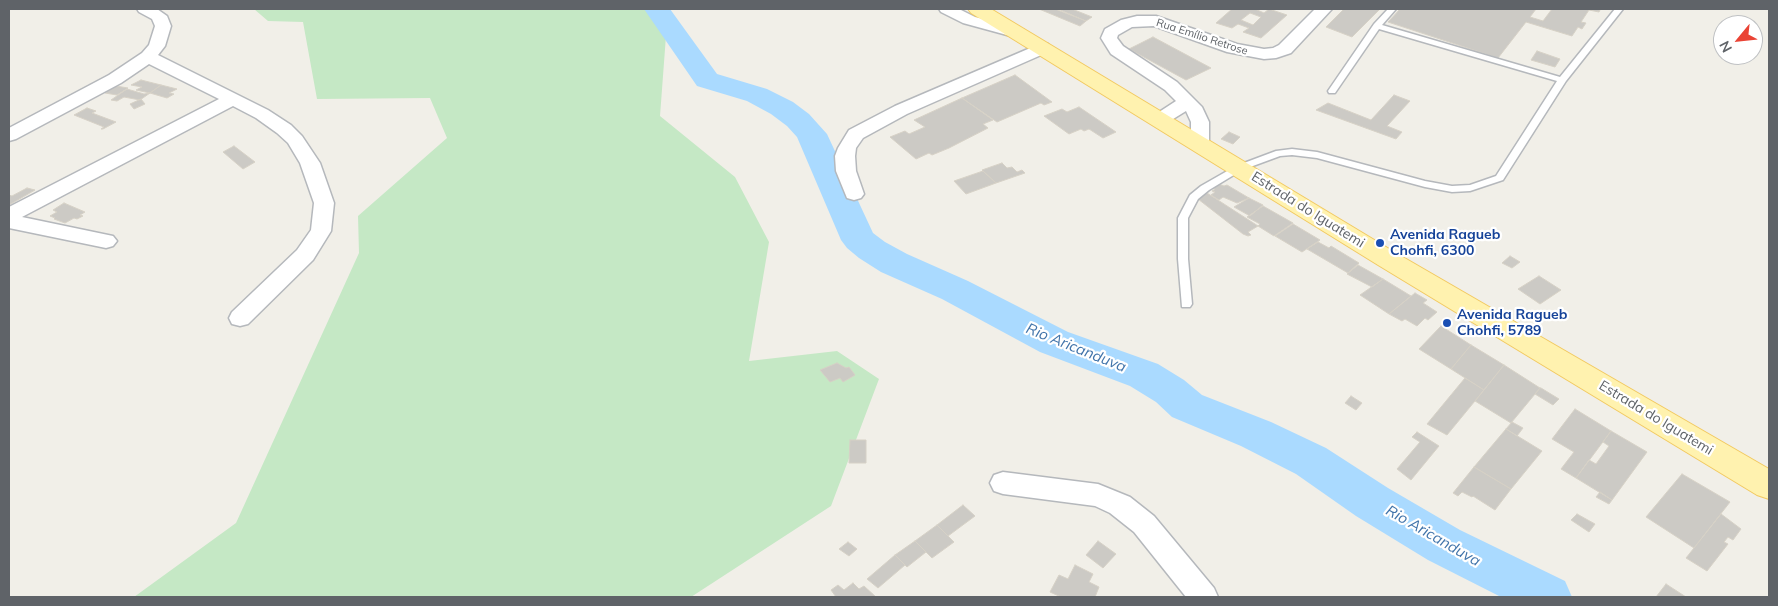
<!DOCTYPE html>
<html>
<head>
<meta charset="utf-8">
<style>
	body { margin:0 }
	#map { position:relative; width:1778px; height:606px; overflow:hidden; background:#f1efe8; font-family:Mulish,sans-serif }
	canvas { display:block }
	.frame { position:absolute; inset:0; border:10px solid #5f6368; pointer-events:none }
	.north { position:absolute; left:1713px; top:15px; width:50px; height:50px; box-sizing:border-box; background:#fff; border:1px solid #bfc1c3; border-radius:50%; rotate:242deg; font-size:14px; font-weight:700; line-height:20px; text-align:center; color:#5f6368 }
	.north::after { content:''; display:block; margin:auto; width:18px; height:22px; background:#ea4335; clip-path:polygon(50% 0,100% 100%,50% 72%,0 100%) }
</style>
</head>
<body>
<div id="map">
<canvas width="1778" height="606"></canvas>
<div class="frame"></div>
<div class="north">N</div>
</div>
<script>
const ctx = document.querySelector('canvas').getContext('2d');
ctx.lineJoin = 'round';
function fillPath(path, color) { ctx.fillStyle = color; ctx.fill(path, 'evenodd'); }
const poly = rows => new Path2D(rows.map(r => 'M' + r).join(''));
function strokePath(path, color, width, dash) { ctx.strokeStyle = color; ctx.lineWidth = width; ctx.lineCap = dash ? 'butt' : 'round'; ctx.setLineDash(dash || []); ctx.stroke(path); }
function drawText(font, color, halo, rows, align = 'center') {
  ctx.font = font + ' Mulish,sans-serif'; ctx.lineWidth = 4.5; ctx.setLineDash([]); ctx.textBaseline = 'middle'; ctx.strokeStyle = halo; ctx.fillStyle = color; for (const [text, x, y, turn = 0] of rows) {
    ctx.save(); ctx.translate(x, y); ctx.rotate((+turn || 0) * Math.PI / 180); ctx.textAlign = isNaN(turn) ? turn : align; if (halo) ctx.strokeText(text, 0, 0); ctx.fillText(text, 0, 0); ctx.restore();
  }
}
fillPath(poly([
	[254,9,668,9,660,116,735,177,769,242,749,361,837,351,879,379,831,506,691,597,134,597,236,523,359,253,358,216,447,138,430,98,317,99,303,22,268,21]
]), '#c5e8c5');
fillPath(poly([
	[644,9,670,9,717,74,767,89,793,102,809,114,827,134,873,233,885,242,907,254,968,281,1068,332,1158,364,1184,380,1202,395,1271,422,1326,448,1388,488,1460,530,1565,581,1572,597,1501,597,1428,560,1356,516,1296,474,1241,446,1172,417,1156,402,1130,386,1040,352,942,299,881,272,859,258,847,248,841,240,797,137,787,126,771,114,747,101,697,86,644,9]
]), '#aadaff');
const building = poly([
	[1039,9,1055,9,1086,21,1080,26,1039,9],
	[1058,9,1072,9,1092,17,1086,21,1058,9],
	[1232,9,1255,9,1264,13,1269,9,1287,15,1261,38,1243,32,1249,28,1238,24,1232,28,1216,23,1232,9],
	[1250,13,1261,17,1253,25,1241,20,1250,13],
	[1344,9,1380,9,1352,37,1326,27,1344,9],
	[1400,9,1536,9,1530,17,1543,21,1552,9,1595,9,1600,10,1599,12,1589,10,1581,22,1586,23,1582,29,1578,27,1572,36,1526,22,1498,58,1388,22,1400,9],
	[1153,37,1211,68,1186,80,1129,49,1153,37],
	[1537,51,1560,59,1555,67,1531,60,1537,51],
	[1015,75,1052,102,1044,105,1041,103,997,122,962,98,1015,75],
	[141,80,161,85,150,93,136,90,142,87,131,85,141,80],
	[161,85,177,89,169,93,174,94,167,98,150,93,161,85],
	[116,86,128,88,117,95,105,93,116,86],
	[127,89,144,94,150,93,140,100,124,97,117,101,111,100,127,89],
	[1394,95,1410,101,1387,126,1402,132,1396,139,1316,110,1328,103,1371,120,1394,95],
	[962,98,993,120,983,124,988,128,949,148,932,155,929,153,916,159,890,137,905,131,909,134,925,127,914,120,962,98],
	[141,99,145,104,134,109,130,104,141,99],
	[1079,107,1116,132,1103,138,1089,129,1084,131,1081,129,1069,134,1044,116,1062,109,1067,112,1079,107],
	[87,108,96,111,92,113,116,122,103,129,101,129,104,127,74,115,87,108],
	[1229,132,1240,137,1233,144,1221,139,1229,132],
	[234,146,255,162,243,169,223,152,234,146],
	[1002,163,1007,168,1012,167,1017,172,1022,170,1025,173,996,183,982,170,1002,163],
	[983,171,996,183,966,194,954,181,983,171],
	[1219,184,1224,186,1227,185,1249,198,1237,203,1223,197,1219,200,1211,195,1215,192,1212,191,1215,189,1213,188,1219,184],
	[27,188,35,190,9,205,9,195,12,196,27,188],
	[1207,193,1258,226,1248,232,1251,235,1248,236,1243,234,1198,199,1207,193],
	[1249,198,1263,205,1250,216,1234,207,1249,198],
	[64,203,85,212,80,215,83,216,77,219,74,218,65,223,54,219,55,218,50,216,57,212,53,210,64,203],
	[1263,206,1293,223,1274,236,1258,226,1260,224,1247,217,1263,206],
	[1293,224,1320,240,1302,252,1275,236,1293,224],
	[1318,242,1329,248,1331,246,1359,263,1348,273,1307,249,1318,242],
	[1510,256,1520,262,1512,268,1502,263,1510,256],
	[1358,265,1383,279,1372,287,1347,274,1358,265],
	[1539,276,1561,290,1540,304,1518,289,1539,276],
	[1383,279,1411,296,1389,314,1360,295,1383,279],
	[1415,293,1427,300,1423,303,1437,312,1428,320,1425,318,1417,326,1405,319,1402,321,1389,314,1415,293],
	[1441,326,1471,345,1451,369,1419,349,1441,326],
	[1471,345,1504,365,1484,390,1451,369,1471,345],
	[837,363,846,368,849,367,855,375,843,382,840,378,830,382,820,370,837,363],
	[1504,365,1540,388,1511,423,1475,401,1504,365],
	[1465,378,1484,390,1447,435,1427,424,1465,378],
	[1540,388,1541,388,1559,399,1553,405,1535,394,1540,388],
	[1351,396,1362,403,1356,410,1345,403,1351,396],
	[1575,409,1611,431,1576,478,1561,469,1574,452,1552,439,1575,409],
	[1512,422,1523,428,1517,436,1506,429,1512,422],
	[1506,429,1542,451,1511,489,1474,467,1506,429],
	[1611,431,1647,452,1612,500,1576,478,1589,460,1596,464,1609,446,1603,442,1611,431],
	[1417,432,1439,446,1411,480,1397,469,1420,442,1412,437,1417,432],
	[850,440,866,440,866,463,849,463,850,440],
	[1474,467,1511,489,1495,510,1473,496,1472,497,1462,492,1458,496,1453,493,1474,467],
	[1682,474,1730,502,1694,548,1646,517,1682,474],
	[1600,492,1612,500,1609,504,1596,497,1600,492],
	[963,505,975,516,948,536,937,525,963,505],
	[1577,514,1595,524,1589,532,1571,520,1577,514],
	[1721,514,1741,529,1733,540,1728,537,1724,542,1728,544,1707,571,1686,558,1721,514],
	[937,525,954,542,932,558,915,541,937,525],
	[915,541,926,552,907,567,895,555,915,541],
	[1098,541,1116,554,1103,568,1086,555,1098,541],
	[848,542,857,549,849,556,839,549,848,542],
	[895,555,905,565,878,588,867,579,895,555],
	[1075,565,1093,574,1089,582,1099,587,1095,597,1061,597,1050,592,1059,575,1068,579,1075,565],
	[853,583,859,589,864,586,876,597,836,597,831,590,838,585,844,590,853,583],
	[1666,584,1686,597,1656,597,1666,584]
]);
fillPath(building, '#cccac5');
strokePath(building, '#d6d1c6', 1);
const lane = poly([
	[1388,9,1396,9,1382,25,1560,77,1615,9,1623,9,1566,81,1503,180,1470,191,1452,192,1425,187,1317,158,1292,155,1280,156,1242,170,1209,190,1198,199,1188,218,1188,259,1192,304,1190,307,1182,307,1178,259,1178,218,1190,195,1201,186,1236,166,1276,151,1292,149,1317,152,1425,181,1452,186,1470,185,1496,176,1557,81,1379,29,1335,93,1329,93,1328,91,1374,24,1388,9]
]);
const street = poly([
	[137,9,157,9,167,16,171,26,165,46,158,55,268,110,291,125,302,136,320,163,334,203,331,231,313,260,248,324,240,326,232,324,229,318,232,312,297,250,311,230,314,203,300,163,288,143,277,133,256,118,233,106,22,217,113,236,117,241,113,246,106,248,9,228,9,207,219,99,149,64,121,83,16,139,9,141,9,128,109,75,142,53,149,45,155,26,152,19,139,12,137,9],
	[939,9,959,9,975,17,1024,30,1026,33,1024,36,1018,38,963,23,941,12,939,9],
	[1315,9,1332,9,1291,53,1276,58,1264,59,1227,52,1154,26,1132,27,1118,35,1117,38,1123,46,1177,82,1202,107,1209,122,1209,145,1207,149,1200,151,1193,149,1191,145,1191,122,1186,111,1165,124,1159,126,1153,124,1150,120,1153,116,1176,101,1165,90,1111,54,1101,38,1105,29,1121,20,1137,16,1156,16,1237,44,1264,49,1273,48,1279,45,1315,9],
	[1042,43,1048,44,1050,48,1048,52,907,114,863,138,856,148,855,156,856,171,864,194,861,198,854,200,847,198,836,171,835,156,838,148,849,130,895,106,1042,43],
	[1003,472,1098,484,1130,497,1154,516,1214,588,1218,597,1186,597,1134,532,1110,513,1095,506,1003,494,994,491,990,483,994,475,1003,472]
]);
const primary = poly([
	[968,9,991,9,1396,253,1769,469,1769,499,1757,495,1378,265,971,13,968,9]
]);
strokePath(lane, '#b5b8bc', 3);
strokePath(street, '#b5b8bc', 3);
strokePath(primary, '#f2c960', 2);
fillPath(lane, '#fff');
fillPath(street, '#fff');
fillPath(primary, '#fff2af');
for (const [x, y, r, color] of [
	[1380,243,5,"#1a4fb4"],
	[1447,323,5,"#1a4fb4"]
]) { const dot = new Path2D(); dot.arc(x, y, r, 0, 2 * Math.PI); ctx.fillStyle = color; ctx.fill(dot); strokePath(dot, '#fff', 2); }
drawText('11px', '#5f6368', '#fff', [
	["Rua Emílio Retrose",1202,37,18]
]);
drawText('14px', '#5f6368', '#fff', [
	["Estrada do Iguatemi",1308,210,32],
	["Estrada do Iguatemi",1656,418,31]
]);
drawText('bold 14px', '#164399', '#fff', [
	["Avenida Ragueb",1390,235],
	["Chohfi, 6300",1390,251],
	["Avenida Ragueb",1457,315],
	["Chohfi, 5789",1457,331]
], 'left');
drawText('italic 15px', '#4174aa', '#fff', [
	["Rio Aricanduva",1076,348,22],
	["Rio Aricanduva",1433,536,30]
]);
</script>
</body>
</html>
